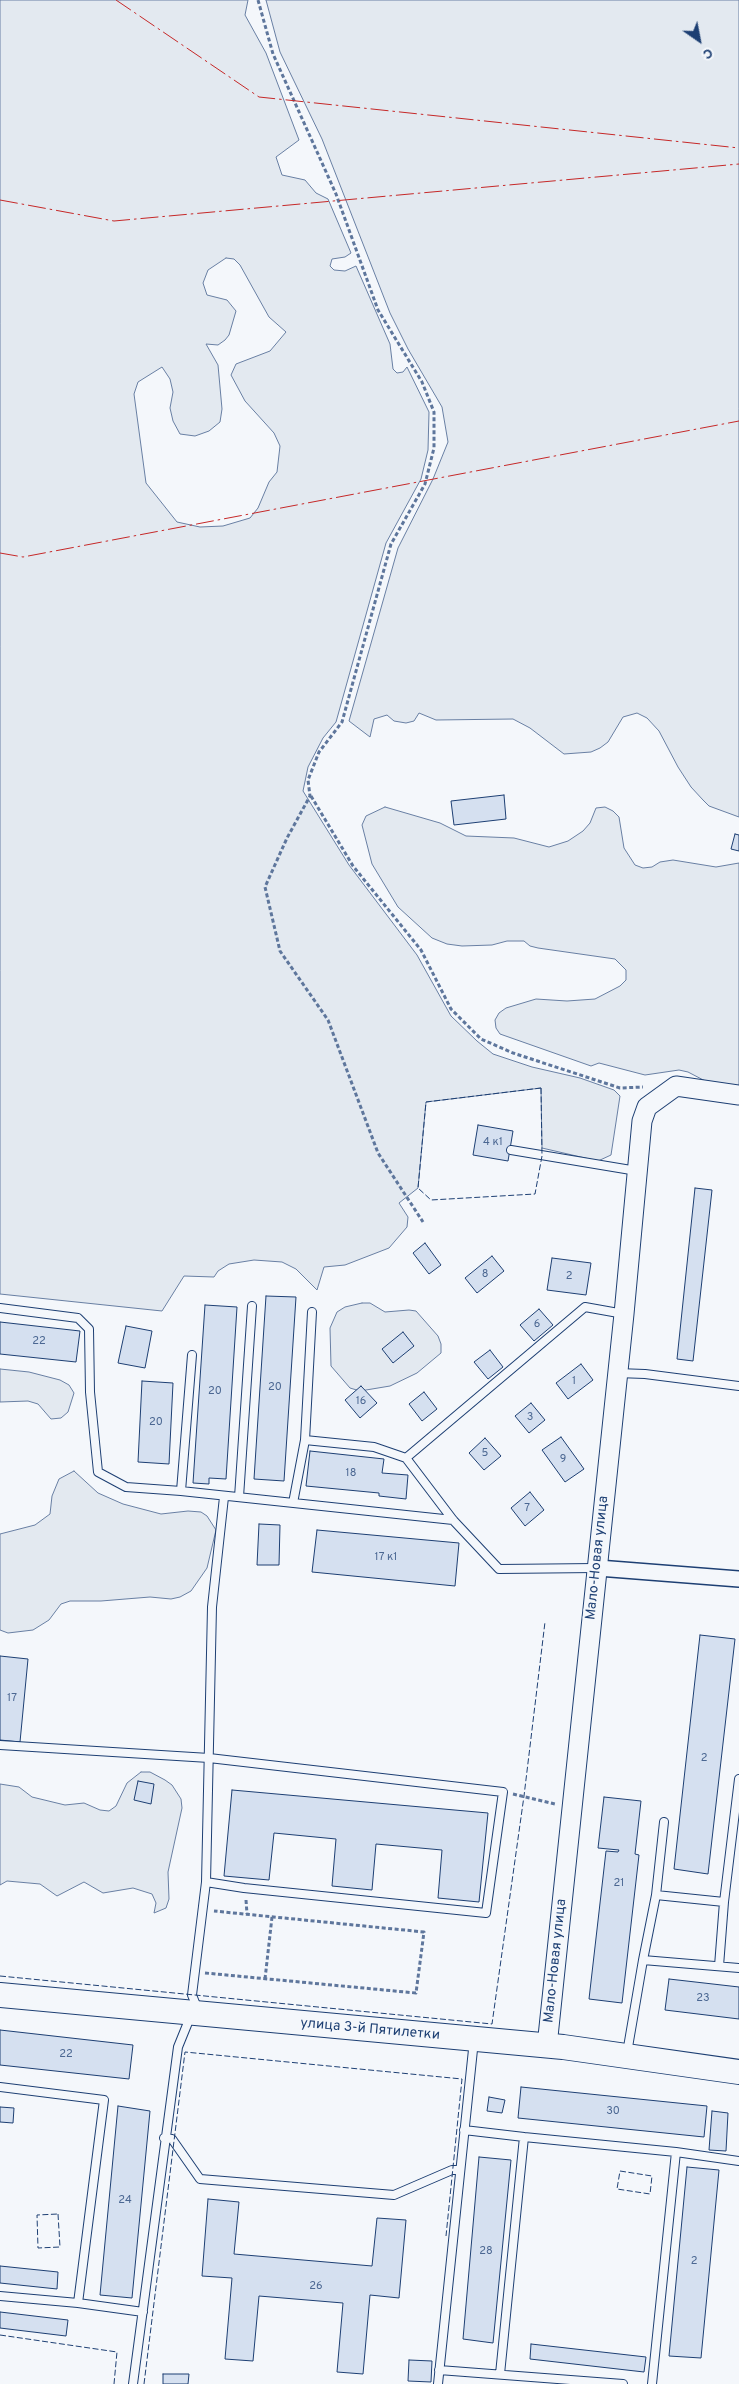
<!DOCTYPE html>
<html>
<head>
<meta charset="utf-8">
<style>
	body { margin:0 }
	#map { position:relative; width:739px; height:2384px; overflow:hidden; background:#f4f7fb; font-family:Overpass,sans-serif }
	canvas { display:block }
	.north { position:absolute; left:674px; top:15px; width:50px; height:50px; -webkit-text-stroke:4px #f4f7fb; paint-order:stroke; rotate:147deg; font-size:14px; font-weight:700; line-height:20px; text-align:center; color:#1d3f73 }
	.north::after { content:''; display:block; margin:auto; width:18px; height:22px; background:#1d3f73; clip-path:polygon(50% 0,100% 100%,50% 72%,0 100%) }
</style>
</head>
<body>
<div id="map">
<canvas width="739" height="2384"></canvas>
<div class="north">С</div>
</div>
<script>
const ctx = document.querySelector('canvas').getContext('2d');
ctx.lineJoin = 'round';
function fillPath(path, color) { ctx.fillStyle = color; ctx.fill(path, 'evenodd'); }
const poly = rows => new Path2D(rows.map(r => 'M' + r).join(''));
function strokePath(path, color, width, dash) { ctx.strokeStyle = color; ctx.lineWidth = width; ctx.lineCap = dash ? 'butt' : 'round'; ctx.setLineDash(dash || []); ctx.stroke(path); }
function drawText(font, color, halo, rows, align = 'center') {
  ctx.font = font + ' Overpass,sans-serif'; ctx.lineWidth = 4; ctx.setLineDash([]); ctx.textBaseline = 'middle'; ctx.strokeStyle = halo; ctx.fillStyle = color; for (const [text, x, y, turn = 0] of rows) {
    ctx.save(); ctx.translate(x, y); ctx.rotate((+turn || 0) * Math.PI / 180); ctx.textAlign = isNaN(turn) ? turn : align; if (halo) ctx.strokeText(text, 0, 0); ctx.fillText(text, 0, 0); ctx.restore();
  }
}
const green = poly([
	[0,0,248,0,245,15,266,53,299,140,276,157,282,175,305,180,316,193,328,199,351,253,345,257,332,259,330,266,334,270,345,271,356,266,390,344,393,369,397,373,403,372,407,367,429,412,428,450,421,479,386,543,336,722,323,738,308,767,303,791,349,865,417,955,451,1016,477,1041,493,1054,532,1067,580,1078,614,1090,620,1096,611,1155,598,1161,542,1148,541,1088,426,1102,418,1188,399,1203,408,1217,407,1227,389,1248,345,1265,324,1267,317,1290,296,1269,282,1262,254,1260,229,1264,218,1271,214,1277,184,1276,162,1311,0,1294,0,0],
	[226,258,234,259,240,265,269,317,286,332,270,351,236,364,231,375,245,401,274,433,280,446,277,472,269,482,258,508,250,518,223,526,200,527,177,522,146,483,134,394,138,382,162,367,170,379,173,392,170,408,173,421,180,434,195,436,209,431,220,422,222,409,218,365,206,344,218,345,225,340,229,335,236,311,227,300,207,295,203,283,208,270,226,258],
	[266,0,739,0,739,817,709,806,703,800,691,787,678,767,659,731,647,718,637,713,623,717,608,742,600,748,591,752,564,754,530,728,513,719,436,720,419,713,414,721,406,723,394,721,387,715,374,719,370,737,349,721,398,548,433,479,448,442,442,407,408,349,390,313,322,139,280,52,266,0],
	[385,807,440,823,466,836,514,838,549,847,568,841,583,831,590,823,596,808,605,807,613,811,619,817,624,848,635,865,643,868,652,867,660,862,673,860,716,867,739,863,739,1087,711,1084,688,1072,679,1070,645,1075,599,1063,591,1066,500,1034,496,1028,495,1020,499,1013,506,1008,536,999,567,1001,595,999,620,986,626,980,626,970,615,959,538,948,530,946,524,941,507,941,492,945,462,946,447,944,432,938,398,907,372,864,362,825,366,816,385,807],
	[362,1303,370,1303,385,1312,409,1310,416,1311,438,1336,441,1344,441,1353,417,1373,390,1386,360,1391,350,1388,331,1366,330,1328,337,1312,345,1307,362,1303],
	[0,1369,29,1372,60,1380,69,1385,74,1393,68,1412,61,1418,51,1419,38,1404,28,1401,0,1402,0,1369],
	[74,1471,98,1493,123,1504,161,1514,188,1511,201,1512,207,1516,216,1530,207,1568,191,1591,180,1597,171,1599,150,1597,101,1601,70,1601,61,1604,49,1620,33,1630,8,1633,0,1630,0,1534,35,1525,50,1514,52,1496,59,1479,74,1471],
	[141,1772,150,1772,165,1780,172,1785,181,1799,182,1808,168,1872,169,1899,166,1908,154,1913,156,1903,152,1894,133,1888,103,1893,84,1882,57,1896,40,1884,7,1881,0,1885,0,1784,19,1787,32,1797,65,1805,84,1803,100,1810,109,1811,116,1806,127,1783,141,1772]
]);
fillPath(green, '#e3e9f0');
strokePath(green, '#687fa3', 1);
const building = poly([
	[504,795,506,819,454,825,451,801,504,795],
	[735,834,739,835,739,851,731,849,735,834],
	[478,1125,513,1131,508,1161,473,1155,478,1125],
	[695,1188,712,1190,693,1361,677,1359,695,1188],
	[425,1243,441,1265,429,1274,413,1253,425,1243],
	[492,1256,504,1271,477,1293,465,1278,492,1256],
	[552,1258,591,1263,586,1295,547,1290,552,1258],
	[266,1296,296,1297,284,1481,254,1479,266,1296],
	[205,1305,237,1307,226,1479,209,1478,209,1484,193,1483,205,1305],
	[539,1309,553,1325,534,1341,520,1325,539,1309],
	[0,1322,80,1331,76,1362,0,1354,0,1322],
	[126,1326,152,1331,145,1368,118,1363,126,1326],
	[403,1332,414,1346,393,1363,382,1349,403,1332],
	[490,1350,503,1367,488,1379,474,1362,490,1350],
	[581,1364,593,1380,568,1399,556,1383,581,1364],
	[142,1381,173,1383,169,1464,138,1462,142,1381],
	[361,1386,377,1403,360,1418,345,1400,361,1386],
	[424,1392,437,1409,422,1421,409,1404,424,1392],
	[531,1403,545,1420,529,1433,515,1416,531,1403],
	[561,1437,584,1469,565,1482,542,1450,561,1437],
	[485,1438,501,1456,484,1470,469,1453,485,1438],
	[310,1451,384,1459,382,1473,408,1475,406,1499,379,1496,379,1493,306,1486,310,1451],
	[530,1492,544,1510,525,1526,511,1508,530,1492],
	[259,1524,280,1525,279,1565,257,1565,259,1524],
	[317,1530,459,1543,455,1586,312,1572,317,1530],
	[700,1635,735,1639,708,1874,674,1869,700,1635],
	[0,1656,28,1659,20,1742,0,1740,0,1656],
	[138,1781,154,1784,151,1804,134,1800,138,1781],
	[232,1790,488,1813,479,1902,438,1898,442,1850,376,1844,372,1890,332,1886,336,1839,274,1833,269,1880,224,1876,232,1790],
	[604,1797,641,1801,635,1854,639,1855,622,2003,589,1999,606,1851,618,1852,619,1850,598,1848,604,1797],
	[669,1979,739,1987,739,2019,665,2010,669,1979],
	[0,2030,133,2045,129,2079,0,2065,0,2030],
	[521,2087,707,2106,704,2137,518,2118,521,2087],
	[489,2097,505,2100,502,2113,487,2111,489,2097],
	[118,2106,150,2111,132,2298,100,2295,118,2106],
	[0,2107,14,2108,13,2123,0,2122,0,2107],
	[712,2111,728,2113,726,2151,709,2150,712,2111],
	[479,2157,511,2160,493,2343,463,2339,479,2157],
	[687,2167,719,2170,701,2358,669,2356,687,2167],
	[208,2199,239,2202,234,2254,372,2266,377,2218,406,2220,399,2298,370,2295,363,2374,337,2372,343,2303,259,2296,253,2361,225,2359,232,2278,202,2276,208,2199],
	[0,2266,58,2272,57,2289,0,2283,0,2266],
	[0,2312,68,2320,66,2336,0,2328,0,2312],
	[531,2344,646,2357,644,2372,530,2359,531,2344],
	[409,2360,432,2361,431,2382,408,2381,409,2360],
	[163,2374,189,2374,188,2384,163,2384,163,2374]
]);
fillPath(building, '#d5e0f0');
strokePath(building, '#1d3f73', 1);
const service = poly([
	[511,1150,637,1171],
	[0,1308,78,1318,89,1329,90,1392,98,1472,126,1487,181,1491,453,1520],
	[617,1373,645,1374,739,1386],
	[305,1440,374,1447,406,1458,453,1520,499,1569,596,1568],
	[406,1458,585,1307,624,1314],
	[181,1491,192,1355],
	[239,1497,252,1306],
	[293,1503,305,1440,312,1312],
	[0,1745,209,1758,503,1792,486,1913,244,1888,206,1882],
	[656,1895,724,1902],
	[643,1960,656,1895,664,1822],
	[719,1966,724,1902,739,1779],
	[198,2010,192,1995,206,1882,212,1607,224,1497],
	[627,2053,643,1960,739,1968],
	[0,2087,104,2100,78,2303],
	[464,2130,524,2137,500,2374],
	[524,2137,676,2152,739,2161],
	[164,2138,172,2139,200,2179,394,2195,452,2170,460,2170],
	[0,2296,78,2303,143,2312],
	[439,2370,623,2384],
	[133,2384,178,2047,191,2015],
	[438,2384,474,2040],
	[652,2384,676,2152]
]);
const minor = poly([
	[598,1568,739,1579]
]);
const tertiary = poly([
	[547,2046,624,1314,642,1121,647,1107,676,1086,739,1095]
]);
const primary = poly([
	[0,1995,563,2047,739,2072]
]);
strokePath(service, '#1d3f73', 10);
strokePath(minor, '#1d3f73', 18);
strokePath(tertiary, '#1d3f73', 21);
strokePath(primary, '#1d3f73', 26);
strokePath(poly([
	[258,0,273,54,336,194,378,310,422,382,434,412,434,448,425,484,391,544,342,722,319,752,308,780,310,796,287,838,265,887,280,951,328,1020,378,1153,423,1222],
	[311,796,353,866,421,950,451,1009,481,1039,513,1053,620,1088,643,1087],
	[513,1794,555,1804],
	[246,1900,247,1914],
	[205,1973,416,1993,424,1932,214,1911],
	[265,1979,272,1917]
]), '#5e769c', 3, [4, 2.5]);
strokePath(service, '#f4f7fb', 8);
strokePath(minor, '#f4f7fb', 15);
strokePath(tertiary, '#f4f7fb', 19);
strokePath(primary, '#f4f7fb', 24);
strokePath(poly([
	[541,1088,542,1156,535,1194,431,1200,418,1188,426,1102,541,1088],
	[0,1976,492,2024,524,1796,545,1622],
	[620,2171,652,2176,650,2194,617,2189,620,2171],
	[58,2214,60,2247,38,2248,37,2215,58,2214],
	[0,2335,117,2352,114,2384],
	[144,2384,185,2052,462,2079,446,2236]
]), '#1d3f73', 1, [6, 2.5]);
strokePath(poly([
	[116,0,259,97,739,148],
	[0,200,114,221,739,164],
	[0,553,23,557,739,421]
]), '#c62828', 1, [18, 4, 2.5, 4]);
drawText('11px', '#4b6792', null, [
	["4 к1",493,1143],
	["8",485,1275],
	["2",569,1277],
	["6",537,1325],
	["22",39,1342],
	["1",574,1382],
	["20",275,1388],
	["20",215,1392],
	["16",361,1402],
	["3",530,1418],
	["20",156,1423],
	["5",485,1454],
	["9",563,1460],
	["18",351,1474],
	["7",527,1509],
	["17 к1",386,1558],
	["17",12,1699],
	["2",704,1759],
	["21",619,1884],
	["23",703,1999],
	["22",66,2055],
	["30",613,2112],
	["24",125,2201],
	["28",486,2252],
	["2",694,2262],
	["26",316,2287]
]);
drawText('14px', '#1d3f73', '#f4f7fb', [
	["Мало-Новая улица",598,1558,-84],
	["Мало-Новая улица",556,1961,-84],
	["улица 3-й Пятилетки",370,2030,5]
]);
</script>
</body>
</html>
